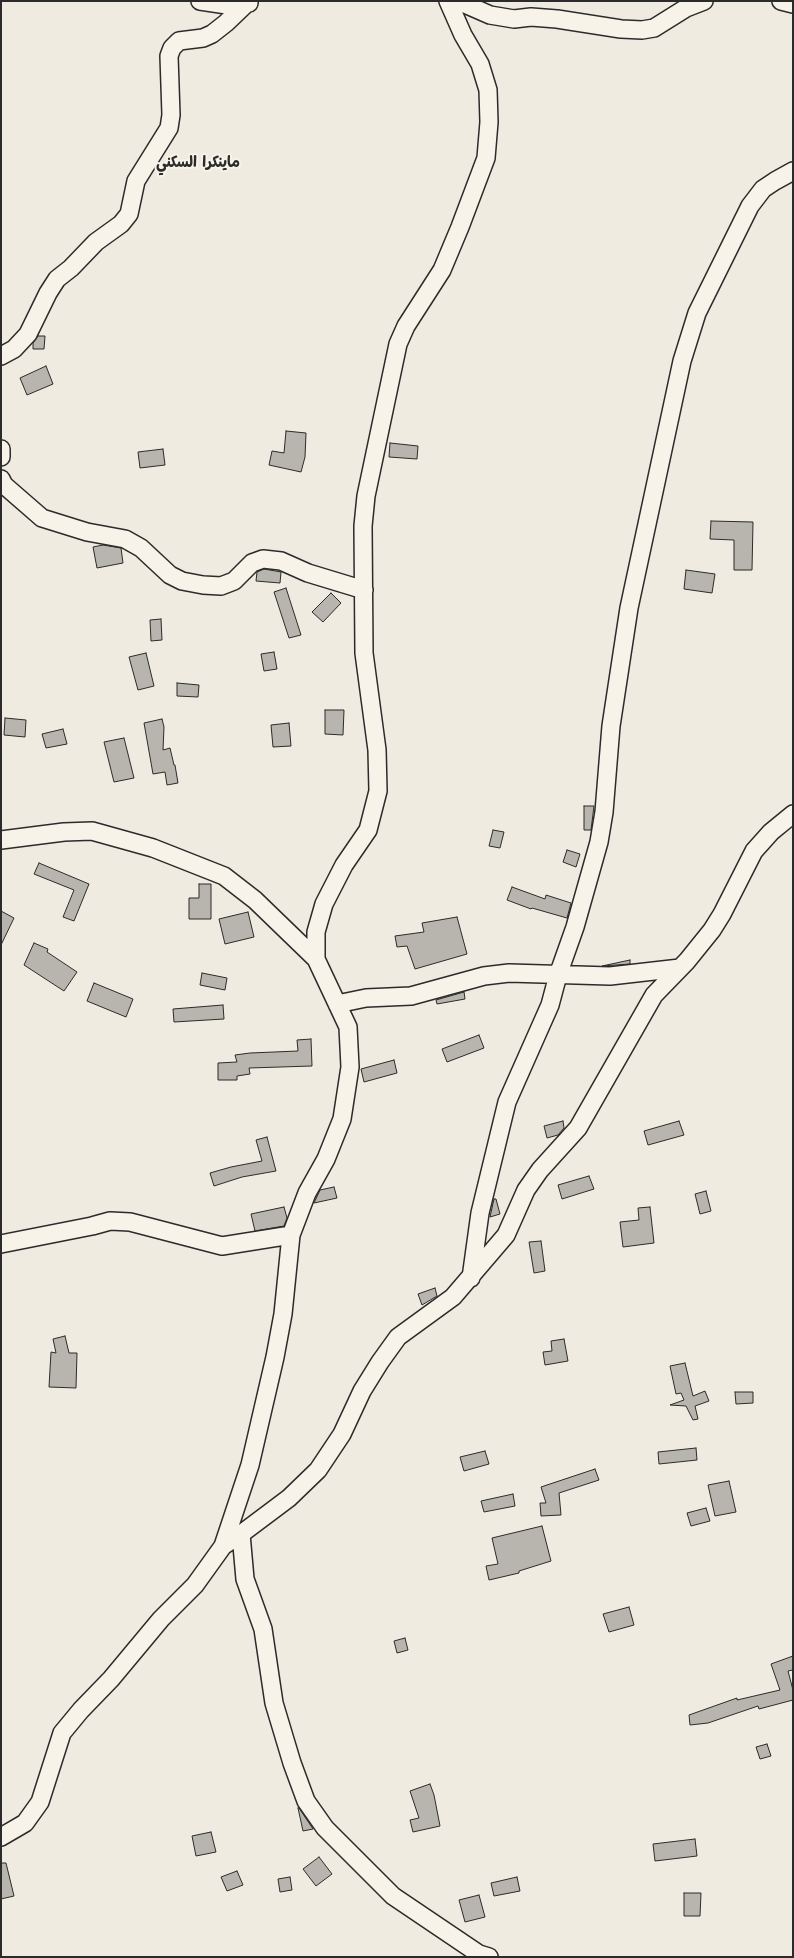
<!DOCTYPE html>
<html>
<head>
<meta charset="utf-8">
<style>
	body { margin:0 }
	#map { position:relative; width:794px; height:1958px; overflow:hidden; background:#efebe0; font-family:"Comic Neue",sans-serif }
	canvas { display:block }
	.frame { position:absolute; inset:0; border:2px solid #2b2b2b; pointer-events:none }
</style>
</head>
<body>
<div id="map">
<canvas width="794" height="1958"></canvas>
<div class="frame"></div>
</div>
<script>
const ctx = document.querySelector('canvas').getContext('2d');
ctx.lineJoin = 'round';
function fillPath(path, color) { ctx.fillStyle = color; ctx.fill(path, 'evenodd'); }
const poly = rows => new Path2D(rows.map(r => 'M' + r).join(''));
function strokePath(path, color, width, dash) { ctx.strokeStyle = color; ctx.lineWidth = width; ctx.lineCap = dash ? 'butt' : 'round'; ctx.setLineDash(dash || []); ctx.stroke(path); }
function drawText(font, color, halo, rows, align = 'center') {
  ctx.font = font + ' "Comic Neue","Playpen Sans Arabic",sans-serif'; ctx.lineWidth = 4; ctx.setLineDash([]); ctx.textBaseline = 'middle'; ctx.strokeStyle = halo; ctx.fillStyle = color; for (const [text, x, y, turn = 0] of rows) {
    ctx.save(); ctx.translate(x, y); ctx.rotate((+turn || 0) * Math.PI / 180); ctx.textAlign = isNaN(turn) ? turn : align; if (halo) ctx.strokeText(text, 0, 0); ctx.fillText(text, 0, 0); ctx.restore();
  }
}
const building = poly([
	[38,336,45,336,44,349,33,349,33,343,38,336],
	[46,366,53,384,27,395,20,378,46,366],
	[286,431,306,433,305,457,301,472,269,465,272,451,284,453,286,431],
	[390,443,418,446,417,459,389,457,390,443],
	[163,449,165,465,140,468,138,452,163,449],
	[711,521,753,522,752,570,734,570,734,540,710,539,711,521],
	[103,545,121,548,123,563,97,568,93,547,103,545],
	[264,569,281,572,280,583,256,581,257,572,264,569],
	[686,570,715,574,712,593,684,589,686,570],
	[286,588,301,635,289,638,274,592,286,588],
	[331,593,341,603,323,622,312,612,331,593],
	[161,619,162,640,151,641,150,620,161,619],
	[274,652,277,669,264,671,261,654,274,652],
	[146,653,154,686,138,690,129,657,146,653],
	[177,683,199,685,198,697,177,696,177,683],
	[325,710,344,710,343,735,325,734,325,710],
	[5,718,26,720,25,737,4,735,5,718],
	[162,719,164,727,163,750,170,748,174,765,175,765,178,783,167,785,165,772,153,774,144,723,162,719],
	[289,723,291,746,273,747,271,725,289,723],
	[63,729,67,744,46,748,42,734,63,729],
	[124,738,134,778,114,782,104,742,124,738],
	[584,806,594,806,591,830,584,830,584,806],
	[493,830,504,832,500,848,489,846,493,830],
	[567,850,580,854,576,867,563,862,567,850],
	[39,863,89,884,74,921,63,917,74,890,34,874,39,863],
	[199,884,211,884,211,919,189,919,189,898,199,898,199,884],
	[512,887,545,899,546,895,571,903,567,918,532,908,531,909,507,900,512,887],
	[1,911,14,918,1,945,1,911],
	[248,912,254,937,225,944,219,919,248,912],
	[457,917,467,954,415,969,407,946,397,947,395,936,424,932,422,923,457,917],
	[34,943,48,949,47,952,77,972,64,991,24,965,34,943],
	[630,960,630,964,602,966,630,960],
	[202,973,227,978,225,990,200,985,202,973],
	[94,983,133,999,126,1017,87,1001,94,983],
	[464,992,465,999,437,1004,436,1000,464,992],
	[223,1005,224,1019,174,1022,173,1009,223,1005],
	[479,1035,484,1048,447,1062,442,1049,479,1035],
	[311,1039,312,1066,249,1068,250,1074,237,1076,237,1080,218,1080,218,1063,237,1062,235,1055,250,1053,298,1051,297,1040,311,1039],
	[394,1060,397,1073,364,1082,361,1069,394,1060],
	[563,1121,564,1128,558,1135,547,1138,544,1126,563,1121],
	[679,1121,684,1135,648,1145,644,1131,679,1121],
	[267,1137,276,1171,242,1177,214,1186,210,1173,231,1167,262,1161,256,1140,267,1137],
	[589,1176,594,1189,562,1199,558,1185,589,1176],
	[334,1187,337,1198,314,1203,320,1190,334,1187],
	[706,1191,711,1211,700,1214,695,1194,706,1191],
	[494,1199,496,1199,500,1214,490,1217,494,1199],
	[284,1207,287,1218,284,1226,255,1231,251,1214,284,1207],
	[650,1207,654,1243,623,1247,620,1222,639,1220,638,1208,650,1207],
	[541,1241,545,1271,534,1273,529,1242,541,1241],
	[435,1288,437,1296,422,1305,418,1294,435,1288],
	[65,1336,69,1353,77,1353,76,1388,49,1387,51,1352,56,1353,53,1339,65,1336],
	[564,1339,568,1361,545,1365,543,1352,552,1351,551,1341,564,1339],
	[685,1363,693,1396,705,1391,709,1401,695,1406,698,1419,693,1420,686,1406,670,1405,684,1400,681,1393,676,1394,670,1366,685,1363],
	[735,1392,753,1392,753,1403,736,1404,735,1392],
	[696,1448,697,1460,659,1464,658,1452,696,1448],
	[485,1451,489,1464,464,1471,460,1457,485,1451],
	[595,1469,599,1480,559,1493,561,1515,541,1516,540,1503,546,1503,541,1487,595,1469],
	[729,1481,736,1512,715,1516,708,1485,729,1481],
	[513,1494,515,1506,484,1512,481,1501,513,1494],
	[706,1508,710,1521,691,1526,687,1513,706,1508],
	[542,1526,551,1561,519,1571,519,1573,489,1580,486,1566,498,1564,492,1538,542,1526],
	[629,1607,634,1625,609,1632,603,1614,629,1607],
	[405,1638,408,1650,397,1653,394,1641,405,1638],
	[793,1656,793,1670,788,1671,793,1690,793,1700,759,1709,758,1706,708,1723,690,1725,689,1715,737,1698,737,1700,780,1690,771,1664,793,1656],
	[767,1744,771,1756,760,1759,756,1747,767,1744],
	[430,1784,434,1795,440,1826,413,1832,410,1820,419,1818,410,1791,430,1784],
	[298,1808,299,1808,313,1829,303,1831,298,1808],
	[211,1832,216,1852,196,1856,192,1836,211,1832],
	[695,1839,697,1856,655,1861,653,1844,695,1839],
	[319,1857,332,1874,316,1886,303,1869,319,1857],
	[1,1863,6,1863,14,1896,1,1899,1,1863],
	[237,1871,243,1885,227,1891,221,1877,237,1871],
	[290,1877,292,1890,280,1892,278,1879,290,1877],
	[517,1877,520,1891,494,1896,491,1883,517,1877],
	[684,1893,701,1893,700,1916,684,1916,684,1893],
	[479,1895,485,1917,465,1922,459,1900,479,1895]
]);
fillPath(building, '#b8b5ae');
strokePath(building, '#2b2b2b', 1);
const street = poly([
	[200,1,227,5,249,3],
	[458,1,490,15,514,19,531,17,557,19,621,29,642,30,654,28,686,8,704,1],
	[781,1,793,4],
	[1,356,14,349,28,334,48,293,57,279,71,268,96,242,121,224,129,214,136,181,169,128,171,115,169,56,172,48,179,41,203,38,212,34,226,23,249,1],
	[1,449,1,457],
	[1,479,4,485,42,518,87,532,125,539,141,548,170,575,182,581,203,585,221,586,234,581,252,563,263,559,281,561,308,573,364,590],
	[1,840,64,832,92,831,153,848,224,876,255,900,316,959],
	[337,1004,366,998,411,996,484,976,509,973,610,976,680,968],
	[1,1244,92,1226,110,1221,130,1222,222,1246,291,1235],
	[471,1278,480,1213,507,1102,550,1005,558,975,575,927,599,842,604,812,611,726,629,608,682,361,697,313,750,206,763,189,775,181,793,171],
	[241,1534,245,1579,263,1629,274,1703,292,1763,306,1801,325,1828,393,1896,479,1954,489,1957],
	[223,1546,241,1534,289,1498,318,1470,342,1434,362,1391,380,1362,398,1337,453,1297,506,1235,526,1190,540,1170,578,1128,654,995,687,961,712,930,722,914,754,851,771,832,793,814],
	[1,1837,25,1823,40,1802,62,1733,81,1710,111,1679,161,1619,195,1585,223,1546,250,1465,275,1357,283,1314,291,1235,307,1193,326,1159,342,1119,350,1067,348,1027,316,959,316,932,324,904,344,865,368,830,378,791,377,750,364,653,363,526,366,496,398,344,406,326,442,270,460,227,486,158,489,122,488,90,480,64,463,35,448,1]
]);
strokePath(street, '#2b2b2b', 20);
strokePath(street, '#f7f3e8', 17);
drawText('bold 15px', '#2b2b2b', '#f7f3e8', [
	["ماينكرا السكني",198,163]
]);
</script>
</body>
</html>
